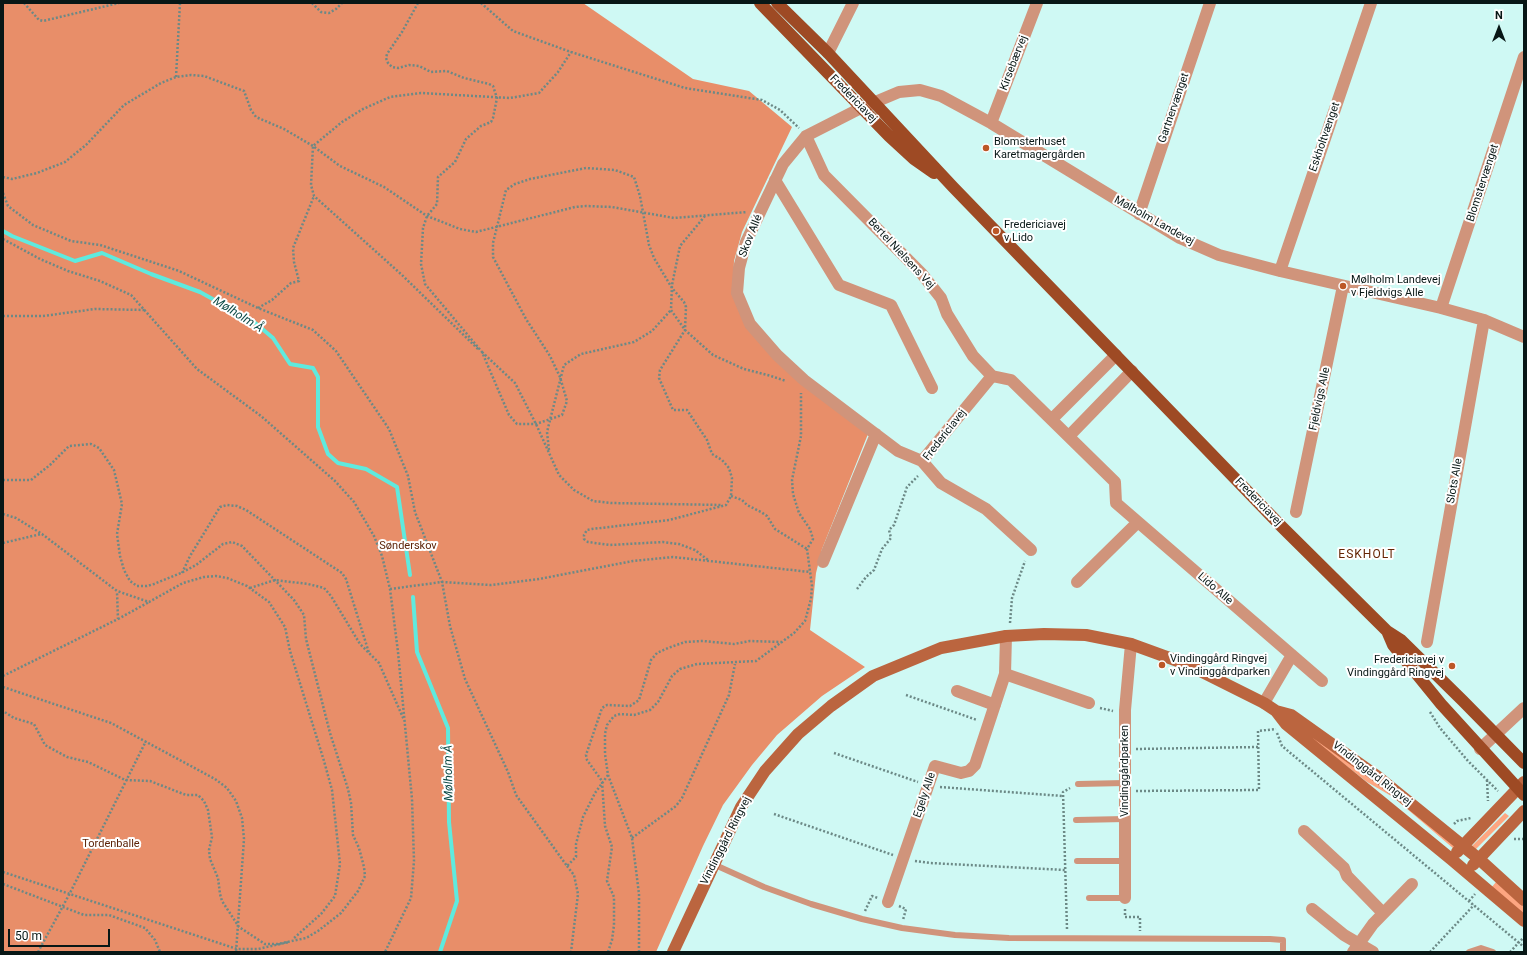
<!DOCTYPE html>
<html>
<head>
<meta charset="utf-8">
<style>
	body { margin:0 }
	#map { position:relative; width:1527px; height:955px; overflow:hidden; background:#cff9f4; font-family:Roboto,sans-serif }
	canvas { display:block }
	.frame { position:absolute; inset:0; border:4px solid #081716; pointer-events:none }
	.north { position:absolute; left:1479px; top:8px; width:40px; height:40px; -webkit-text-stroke:3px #fff; paint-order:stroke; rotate:0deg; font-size:11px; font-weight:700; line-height:16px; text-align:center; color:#081716 }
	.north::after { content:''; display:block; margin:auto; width:14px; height:18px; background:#081716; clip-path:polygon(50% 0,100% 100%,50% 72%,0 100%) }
	.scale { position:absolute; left:8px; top:929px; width:102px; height:18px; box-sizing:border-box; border:2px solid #081716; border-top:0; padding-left:5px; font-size:12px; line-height:14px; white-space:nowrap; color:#081716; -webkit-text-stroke:3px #fff; paint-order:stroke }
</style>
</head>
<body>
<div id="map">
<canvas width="1527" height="955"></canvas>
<div class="frame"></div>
<div class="north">N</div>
<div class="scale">50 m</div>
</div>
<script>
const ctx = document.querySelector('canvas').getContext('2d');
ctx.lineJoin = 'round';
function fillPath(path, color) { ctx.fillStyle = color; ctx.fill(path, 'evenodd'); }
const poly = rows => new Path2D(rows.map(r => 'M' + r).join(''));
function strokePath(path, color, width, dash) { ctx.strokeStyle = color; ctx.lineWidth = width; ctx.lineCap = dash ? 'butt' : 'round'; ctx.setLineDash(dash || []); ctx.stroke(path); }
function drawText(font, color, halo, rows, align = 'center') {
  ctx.font = font + ' Roboto,sans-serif'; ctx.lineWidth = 4; ctx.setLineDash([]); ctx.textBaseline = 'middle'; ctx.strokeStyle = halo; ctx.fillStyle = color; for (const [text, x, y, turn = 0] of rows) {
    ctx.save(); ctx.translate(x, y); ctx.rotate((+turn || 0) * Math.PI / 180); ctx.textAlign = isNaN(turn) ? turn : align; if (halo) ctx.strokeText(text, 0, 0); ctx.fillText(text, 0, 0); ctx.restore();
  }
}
fillPath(poly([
	[1288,720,1376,779,1456,847,1454,849,1393,797,1367,782],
	[1505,813,1509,816,1476,849,1473,849,1472,846],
	[1496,882,1524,907,1524,914,1491,888]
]), '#fda681');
fillPath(poly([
	[3,3,583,3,693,79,749,91,792,127,742,232,734,261,733,295,752,334,868,434,822,549,816,573,810,630,865,667,822,696,777,735,752,765,723,805,703,846,656,952,3,952]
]), '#e88e69');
strokePath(poly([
	[3,231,12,236,75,261,102,253,151,274,200,292,254,322,273,338,290,364,313,368,318,377,318,427,328,454,338,463,366,469,397,487,410,575],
	[413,597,417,652,448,728,449,822,457,901,440,952]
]), '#5feade', 4);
strokePath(poly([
	[24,3,39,20,43,21,119,3],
	[312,3,321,12,329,13,336,9,342,3],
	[418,3,402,32,387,54,386,58,388,63,392,67,398,68,409,65,419,66,431,72,447,71,464,78,489,84,493,86,497,98,493,118,491,122,481,126,466,139,455,162,438,177,437,204,427,216,423,228,421,264,425,284,482,352,509,415,517,424,536,424,562,415,567,401,560,377,550,356,526,319,493,257,493,243,506,190,515,184,530,179,586,168,615,170,634,177,640,196,649,245,654,258,672,288,684,302,686,307,685,330,660,370,659,378,673,410,687,410,707,440,712,454,722,460,729,468,732,478,731,496,726,505,669,520,592,529,587,530,584,535,584,539,588,542,610,545,663,542,679,544,695,550,708,560],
	[481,3,513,31,571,52,685,88,762,100,780,110,799,128],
	[176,77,180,3],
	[3,177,12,179,37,173,65,162,86,145,124,105,161,83,176,77,191,75,204,76,244,91,251,110,256,117,284,129,313,146,340,166,384,187,427,216,460,229,476,232,575,207,586,206,612,207,674,218,747,212],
	[3,193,8,206,33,225,71,241,100,245,179,271,258,308,313,330,336,351,389,429,408,476,415,512,442,582,450,626,465,679,508,772,516,795,567,866,576,857,576,844,583,817,595,793,608,775],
	[705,216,680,246,672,285,671,310,685,330,713,355,744,369,771,376,786,381],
	[3,239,40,259,68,271,100,281,131,295,197,369,261,416,335,481,354,502,374,536,382,556,390,589,398,652,412,799,414,861,411,898,385,952],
	[258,308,272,300,291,283,299,281,294,262,293,248,314,196],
	[3,316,43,316,95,309,145,310],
	[478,349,402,275,314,196,311,185,313,146,342,122,363,109,390,97,421,93,510,98,539,93,558,72,571,52],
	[482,352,515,383,536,424,559,475,574,490,593,501,611,503,722,505],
	[549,450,547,432,564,365,581,354,634,342,652,331,671,310],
	[3,480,31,480,50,465,69,446,91,444,99,448,114,470,122,504,117,534,120,556,124,570,130,581,137,586,147,586,154,584,181,573,196,565,223,544,232,542,242,546,294,600,304,615,306,639,330,733,348,789,351,803,353,835,359,848,364,867,365,876,358,891,341,913,318,931,306,938,278,944,265,944,239,927,222,901,220,894,218,878,210,859,209,850,212,837,208,810,204,801,198,795,186,795,150,781,125,780,88,762,67,757,45,745,34,724,14,718,3,711],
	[731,496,742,500,747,505,761,512,767,516,775,529,807,549],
	[3,514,16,518,42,534,117,591,149,602,183,583,204,577,216,576,227,578,247,586,269,602,285,627,290,651,324,761,332,790,340,864,335,896,321,914,293,939],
	[3,543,41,534],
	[182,573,190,556,220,507,227,505,237,506,246,510,342,573,346,579,369,653],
	[250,588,275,580,308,584,324,588,331,596,360,644,379,663,404,720],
	[390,589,442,582,491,585,539,579,633,561,673,557,810,572],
	[857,589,866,577,874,570,882,549,891,538,889,530,894,525,907,487,918,476],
	[118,619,149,602],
	[1010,623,1012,598,1025,561],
	[3,676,118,619,117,592],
	[3,687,111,723,215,779,227,788,236,801,242,818,244,839,236,952],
	[906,695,977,720],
	[1100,708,1113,711],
	[1430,712,1440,728,1468,761,1498,791],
	[1277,733,1282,746,1524,947],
	[1136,749,1258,747],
	[834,753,918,782],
	[1487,780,1488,801],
	[940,787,1063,796],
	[1136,791,1259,790,1258,731,1276,729],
	[774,814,893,855],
	[1454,824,1457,821,1471,818],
	[632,838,676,806,682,798,729,695,735,664],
	[1514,839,1524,839],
	[915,861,930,863,1065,870],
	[567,866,574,875,578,894,571,952],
	[3,872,237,949,258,949,289,942],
	[3,884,84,915,109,915,145,928,155,940,160,952],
	[1469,901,1475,894],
	[899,906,906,909,903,920],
	[1125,909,1125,917,1140,917,1140,931],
	[865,911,872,896,878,898],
	[1067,929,1063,792,1070,788],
	[38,952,70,893,146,741],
	[608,952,612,940,614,925,614,897,607,881,612,847,605,826,602,781,587,760,586,755,602,708,607,705,630,706,639,700,651,660,657,653,668,648,685,642,703,641,734,644,750,641,781,642],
	[639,952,639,894,632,838,608,775,605,754,605,734,607,725,614,716,620,714,634,715,650,710,658,702,672,676,680,669,697,664,756,661,794,633,805,621,811,599,812,586,807,549,813,539,810,529,799,513,793,494,792,480,801,436,801,393],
	[1430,952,1474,905],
	[1510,952,1524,937]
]), '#6c8986', 2.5, [2, 2]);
strokePath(poly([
	[1078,784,1125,783],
	[1076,820,1125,819],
	[1077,861,1125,861],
	[713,864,764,887,811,904,862,919,902,928,955,935,1009,938,1270,939,1283,940,1283,952],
	[1089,898,1125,898],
	[1469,952,1481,948,1493,952]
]), '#d0947b', 6);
strokePath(poly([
	[828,53,853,3],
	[991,123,1037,3],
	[806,136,824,175,922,274,941,298,947,314,973,356,992,376],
	[775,180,839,285,891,305,932,388],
	[1139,214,1210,3],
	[1280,271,1371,3],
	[1441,308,1524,57],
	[992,376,1011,380,1115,482,1116,503,1322,681],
	[992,376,922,461,941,483,986,509,1031,550],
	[1052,419,1116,355],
	[1069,436,1132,371],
	[922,461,898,451,804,380,777,355,750,324,737,293,739,268,746,242,783,164,806,136,861,108,899,92,920,90,941,96,991,123,1180,238,1219,255,1280,271,1441,308,1484,320,1524,337],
	[1296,512,1343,286],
	[823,562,876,434],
	[1077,582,1138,522],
	[1427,642,1484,320],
	[1005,674,1089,703],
	[957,691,995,705],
	[1264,703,1292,655],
	[1480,749,1524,708],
	[1304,831,1344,868,1347,876,1383,913],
	[1125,898,1125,710,1131,644],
	[888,902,935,766,961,773,969,771,975,765,1005,674,1006,636],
	[1312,909,1344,935,1373,952],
	[1353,952,1373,924,1412,884]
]), '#d0947b', 12);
strokePath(poly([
	[1276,711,1291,715,1378,777,1479,859,1524,900],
	[1457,852,1524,782],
	[1473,865,1524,811],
	[673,952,741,807,765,771,798,734,831,706,873,676,941,648,1006,636,1044,634,1086,635,1131,644,1186,664,1264,703,1276,711,1286,724,1451,859,1524,921]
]), '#bb653f', 12);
strokePath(poly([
	[760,3,889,136,914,159,934,173],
	[777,3,828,53,953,187,1282,527,1387,631,1401,640,1463,701,1524,763],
	[1387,631,1393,645,1441,704,1524,795]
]), '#9e4a24', 12);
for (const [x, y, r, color] of [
	[986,148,4,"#bc5727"],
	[996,231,4,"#bc5727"],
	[1343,286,4,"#bc5727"],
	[1162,665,4,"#bc5727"],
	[1452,666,4,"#bc5727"]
]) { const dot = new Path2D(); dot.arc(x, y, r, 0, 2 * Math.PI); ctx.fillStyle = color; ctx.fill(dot); strokePath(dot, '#fff', 1.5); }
drawText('11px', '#081716', '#fff', [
	["Kirsebærvej",1014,63,-69],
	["Fredericiavej",853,99,46],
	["Gartnervænget",1174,108,-71],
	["Eskholtvænget",1325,137,-71],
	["Blomstervænget",1483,183,-72],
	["Mølholm Landevej",1154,221,29],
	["Skov Allé",751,236,-68],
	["Bertel Nielsens Vej",901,254,47],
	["Fjeldvigs Alle",1320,399,-78],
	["Fredericiavej",945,435,-52],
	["Slots Alle",1455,481,-80],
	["Fredericiavej",1258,502,46],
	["Lido Alle",1215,589,41],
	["Vindinggårdparken",1125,771,-90],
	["Vindinggård Ringvej",1372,774,38],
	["Egely Alle",925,795,-71],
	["Vindinggård Ringvej",726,841,-63]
]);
drawText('11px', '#081716', '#fff', [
	["Blomsterhuset",994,142],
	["Karetmagergården",994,155],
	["Fredericiavej",1004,225],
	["v Lido",1004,238],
	["Mølholm Landevej",1351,280],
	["v Fjeldvigs Alle",1351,293],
	["Vindinggård Ringvej",1170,659],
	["v Vindinggårdparken",1170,672],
	["Fredericiavej v",1444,660,"right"],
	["Vindinggård Ringvej",1444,673,"right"]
], 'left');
drawText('11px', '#5d2409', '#fff', [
	["Sønderskov",408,546],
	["Tordenballe",111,844]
]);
drawText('italic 12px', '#0d4b47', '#fff', [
	["Mølholm Å",238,315,32],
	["Mølholm Å",449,773,-91]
]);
ctx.letterSpacing = '1px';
drawText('12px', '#652605', '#fff', [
	["ESKHOLT",1367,555]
]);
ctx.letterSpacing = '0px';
</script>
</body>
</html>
